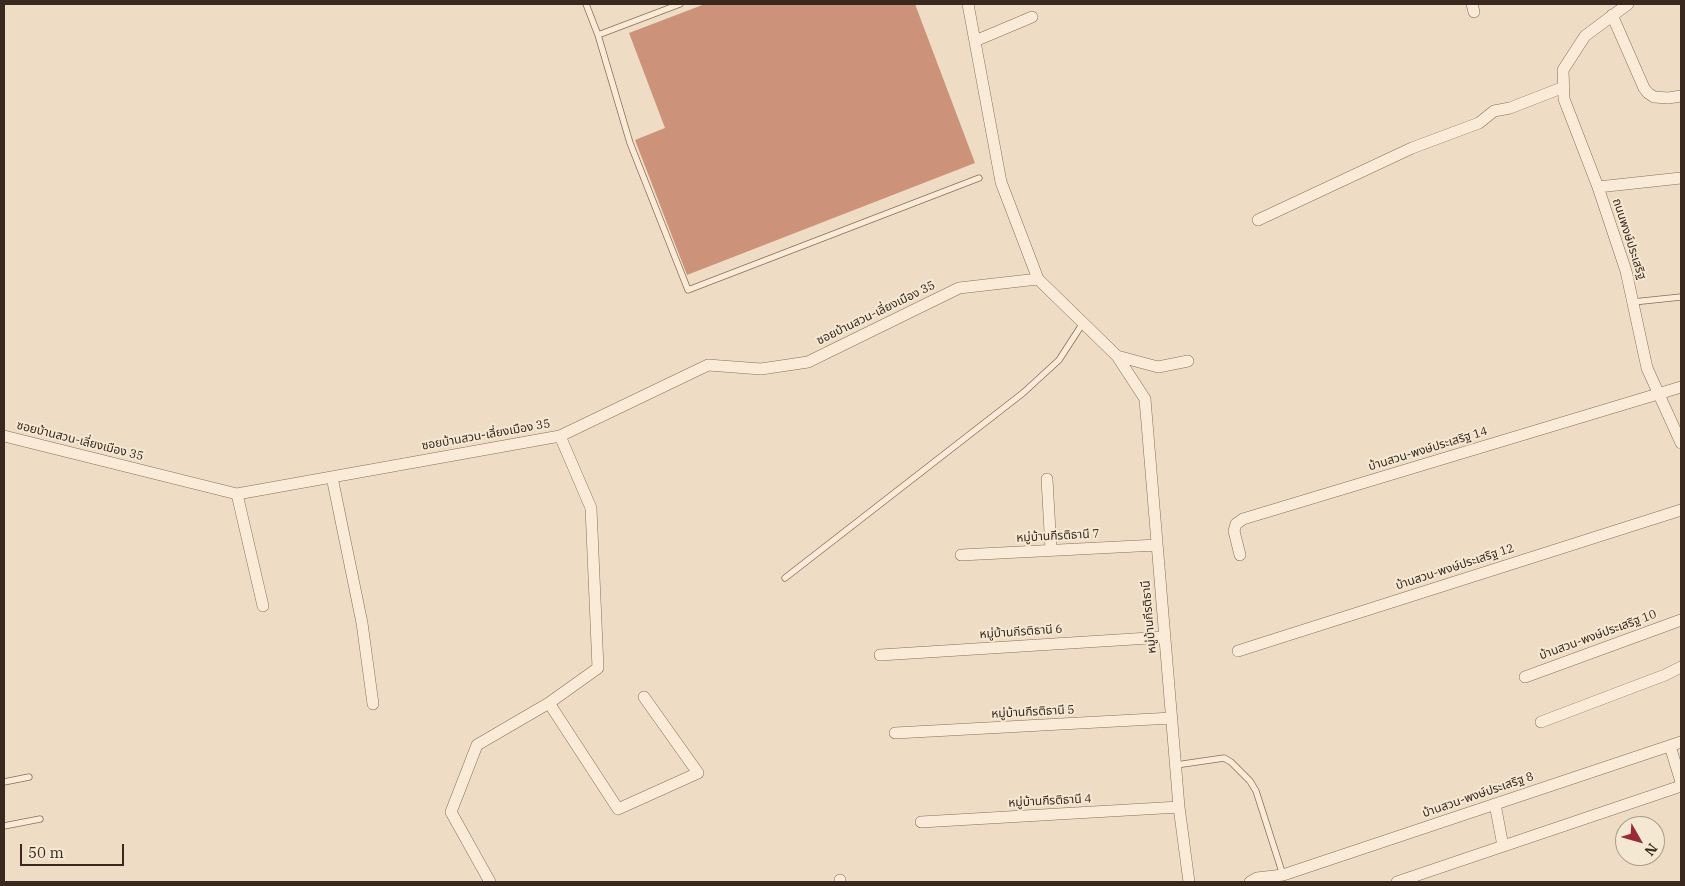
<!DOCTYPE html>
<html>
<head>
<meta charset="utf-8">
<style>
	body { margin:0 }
	#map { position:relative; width:1685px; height:886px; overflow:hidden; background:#eeddc4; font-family:"IBM Plex Serif",serif }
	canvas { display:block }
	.frame { position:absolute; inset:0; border:5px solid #38281e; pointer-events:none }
	.north { position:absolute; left:1615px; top:816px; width:50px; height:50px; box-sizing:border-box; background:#f5e8d3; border:1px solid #a99b8b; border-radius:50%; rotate:128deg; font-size:14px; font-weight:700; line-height:20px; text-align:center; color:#38281e }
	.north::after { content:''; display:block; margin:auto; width:18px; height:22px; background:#972b36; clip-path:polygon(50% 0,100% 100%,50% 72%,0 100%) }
	.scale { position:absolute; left:20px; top:844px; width:104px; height:22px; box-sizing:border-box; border:2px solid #38281e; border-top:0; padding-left:6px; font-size:15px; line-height:18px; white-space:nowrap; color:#38281e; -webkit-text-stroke:4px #f5e8d3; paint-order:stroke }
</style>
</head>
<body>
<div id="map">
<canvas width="1685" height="886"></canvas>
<div class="frame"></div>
<div class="north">N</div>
<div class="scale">50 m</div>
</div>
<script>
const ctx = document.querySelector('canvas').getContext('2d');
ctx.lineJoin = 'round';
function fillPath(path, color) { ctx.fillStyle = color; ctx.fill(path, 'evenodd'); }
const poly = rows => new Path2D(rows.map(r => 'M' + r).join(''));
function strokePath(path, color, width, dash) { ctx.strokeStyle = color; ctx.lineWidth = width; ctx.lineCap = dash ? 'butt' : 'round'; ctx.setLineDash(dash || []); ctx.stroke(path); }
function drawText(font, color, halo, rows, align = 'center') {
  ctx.font = font + ' "IBM Plex Serif","Noto Sans Thai",serif'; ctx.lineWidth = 4; ctx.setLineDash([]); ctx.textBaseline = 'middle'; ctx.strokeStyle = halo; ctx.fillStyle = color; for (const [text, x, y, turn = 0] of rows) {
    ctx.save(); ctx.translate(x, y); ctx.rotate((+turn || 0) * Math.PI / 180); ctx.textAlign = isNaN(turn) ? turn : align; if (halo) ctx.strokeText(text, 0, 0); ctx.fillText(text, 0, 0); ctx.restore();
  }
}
fillPath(poly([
	[705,4,915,4,975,163,687,275,635,140,665,128,629,33]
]), '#cc937a');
const lane = poly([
	[586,4,598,35,630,143,688,290,979,178],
	[598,35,680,4],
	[1633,302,1681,297],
	[785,578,1023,393,1059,360,1083,323],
	[1176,765,1224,758,1231,762,1250,781,1256,791,1283,875],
	[4,782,29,777],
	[4,826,40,819]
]);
const street = poly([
	[968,4,1001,182,1038,279,1117,356,1158,367,1188,361],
	[1472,4,1474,12],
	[1628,4,1585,36,1563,70,1564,99,1598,187,1626,271,1647,368,1681,443],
	[1612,15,1644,88,1648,93,1654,97,1668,98,1681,96],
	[975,41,1032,17],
	[1598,187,1681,178],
	[1258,220,1412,148,1479,123,1494,111,1510,108,1564,87],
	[1117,356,1145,399,1179,807,1189,882],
	[4,436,237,494,560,436,708,365,761,369,808,362,959,288,1038,279],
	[332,477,362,623,373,704],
	[1047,479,1051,550],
	[237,494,263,606],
	[961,555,1157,545],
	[1240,555,1234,531,1236,524,1243,519,1681,387],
	[1238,651,1681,510],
	[880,655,1165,637],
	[1525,677,1681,620],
	[549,703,618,809,698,773,644,697],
	[1541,722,1665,675,1681,667],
	[895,733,1172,718],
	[1670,746,1681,782],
	[1495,804,1503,846],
	[921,822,1179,807],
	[840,880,840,882],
	[490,882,451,812,477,745,549,703,598,668,591,508,560,436],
	[1250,882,1257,878,1283,875,1681,742],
	[1397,882,1681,786]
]);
strokePath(lane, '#886e5a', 7);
strokePath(street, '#886e5a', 12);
strokePath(lane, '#f9ebd7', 5.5);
strokePath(street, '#f9ebd7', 11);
drawText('12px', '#38281e', '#f5e8d3', [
	["ถนนพงษ์ประเสริฐ",1629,239,72],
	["ซอยบ้านสวน-เลี่ยงเมือง 35",876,313,-26],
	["ซอยบ้านสวน-เลี่ยงเมือง 35",486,435,-10],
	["ซอยบ้านสวน-เลี่ยงเมือง 35",80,441,14],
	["บ้านสวน-พงษ์ประเสริฐ 14",1428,449,-17],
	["หมู่บ้านกีรติธานี 7",1058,536,-3],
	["บ้านสวน-พงษ์ประเสริฐ 12",1455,567,-18],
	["หมู่บ้านกีรติธานี",1149,617,-95],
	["หมู่บ้านกีรติธานี 6",1021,632,-4],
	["บ้านสวน-พงษ์ประเสริฐ 10",1598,635,-20],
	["หมู่บ้านกีรติธานี 5",1033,712,-3],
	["บ้านสวน-พงษ์ประเสริฐ 8",1478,795,-19],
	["หมู่บ้านกีรติธานี 4",1050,801,-3]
]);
</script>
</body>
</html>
